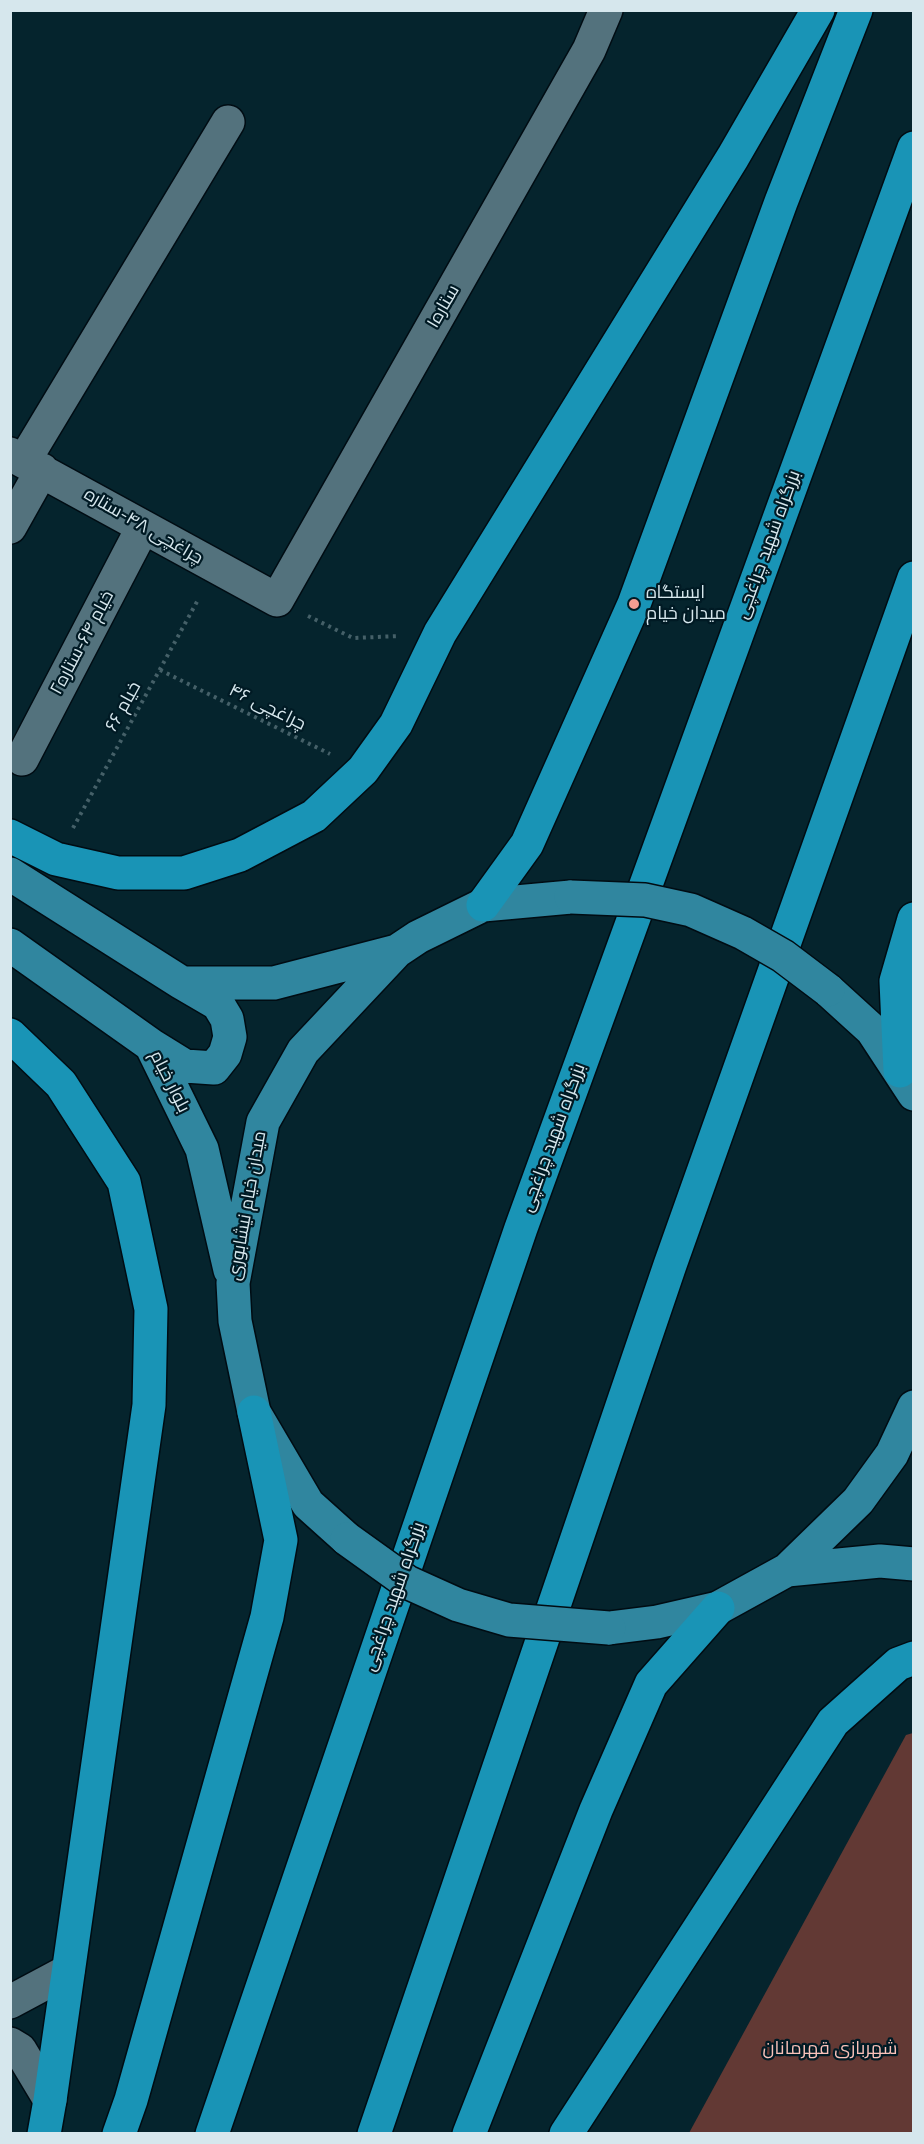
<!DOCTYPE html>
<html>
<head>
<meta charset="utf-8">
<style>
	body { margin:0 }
	#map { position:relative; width:924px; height:2144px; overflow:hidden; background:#05242d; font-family:"Nunito Sans",sans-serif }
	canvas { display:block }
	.frame { position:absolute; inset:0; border:12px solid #d6e7ed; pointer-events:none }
</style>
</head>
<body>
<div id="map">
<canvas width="924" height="2144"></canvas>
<div class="frame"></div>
</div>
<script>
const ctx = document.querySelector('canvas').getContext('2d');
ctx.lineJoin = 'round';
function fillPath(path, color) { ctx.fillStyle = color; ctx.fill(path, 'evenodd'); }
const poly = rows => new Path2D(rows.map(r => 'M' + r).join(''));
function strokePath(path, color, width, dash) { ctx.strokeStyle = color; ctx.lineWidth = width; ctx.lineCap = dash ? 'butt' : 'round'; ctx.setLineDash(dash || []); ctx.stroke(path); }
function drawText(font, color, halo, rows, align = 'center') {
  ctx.font = font + ' "Nunito Sans",Cairo,sans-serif'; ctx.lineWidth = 4.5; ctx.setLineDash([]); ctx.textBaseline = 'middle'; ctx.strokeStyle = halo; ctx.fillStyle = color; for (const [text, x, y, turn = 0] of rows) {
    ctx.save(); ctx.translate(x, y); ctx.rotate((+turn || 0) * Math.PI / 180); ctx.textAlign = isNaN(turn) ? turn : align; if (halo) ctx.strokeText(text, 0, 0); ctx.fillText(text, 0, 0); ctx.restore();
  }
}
fillPath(poly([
	[913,1733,913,2133,689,2133,906,1735]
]), '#623934');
const minor = poly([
	[10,454,277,600,589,50,606,10],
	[24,461,228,122],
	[10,527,42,470],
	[22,759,143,527],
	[10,2002,68,1971],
	[10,2044,20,2050,50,2100]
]);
const major = poly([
	[10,874,182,983,274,983,397,951],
	[10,945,151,1045,202,1149,230,1270],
	[828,990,872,1030,914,1094],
	[151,1045,185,1066,214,1068,225,1054,230,1037,227,1019,218,1004,182,983],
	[347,1539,308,1504,254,1412,235,1321,233,1283,263,1122,303,1051,397,951,418,937,483,905,571,897],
	[787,1570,880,1561,914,1564],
	[609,1628,657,1622,718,1608,787,1570,858,1501,892,1454,914,1407]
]);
const highway = poly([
	[10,836,56,859,118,873,184,873,240,855,314,816,363,770,396,724,440,633,733,157,818,10],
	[483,905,527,844,634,604,781,202,856,10],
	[10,1035,61,1084,124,1182,151,1309,149,1405,50,2100,44,2134],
	[900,1071,896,981,914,919],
	[119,2134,131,2100,267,1617,281,1540,254,1412],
	[212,2134,521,1228,914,148],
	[374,2134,670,1265,914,578],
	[469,2134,596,1810,651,1684,718,1608],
	[566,2134,833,1722,898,1664,914,1658]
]);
strokePath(minor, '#000c13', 36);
strokePath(major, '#000c13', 36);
strokePath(highway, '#000c13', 36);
strokePath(poly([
	[308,616,353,638,400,636],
	[160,670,330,754],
	[73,828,199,598]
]), '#456068', 4, [3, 4.5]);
strokePath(minor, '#53727d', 33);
strokePath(major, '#30869f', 33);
strokePath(highway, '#1994b6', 33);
const majorBridge = poly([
	[571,897,645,900,691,910,743,933,783,956,828,990],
	[347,1539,407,1582,458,1605,509,1620,609,1628]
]);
strokePath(majorBridge, '#000c13', 36, []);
strokePath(majorBridge, '#30869f', 33);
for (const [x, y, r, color] of [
	[634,604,6,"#f59c91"]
]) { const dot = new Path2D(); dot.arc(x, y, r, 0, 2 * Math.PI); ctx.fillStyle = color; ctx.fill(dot); strokePath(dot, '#001a24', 2); }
drawText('18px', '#d6e7ed', '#001a24', [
	["ستاره۱",444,307,-60],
	["چراغچی ۴۸-ستاره",143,527,30],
	["بزرگراه شهید چراغچی",769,545,-70],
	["خیام ۶۴-ستاره۲",83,643,-62],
	["خیام ۶۶",124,707,-61],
	["چراغچی ۴۶",267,708,26],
	["بلوار خیام",169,1082,63],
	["بزرگراه شهید چراغچی",554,1138,-70],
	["میدان خیام نیشابوری",248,1206,-80],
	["بزرگراه شهید چراغچی",395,1597,-71]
]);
drawText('18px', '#d6e7ed', '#001a24', [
	["ایستگاه",646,594],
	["میدان خیام",646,615]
], 'left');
drawText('18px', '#fac2ba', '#001a24', [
	["شهربازی قهرمانان",830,2050]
]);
</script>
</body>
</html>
